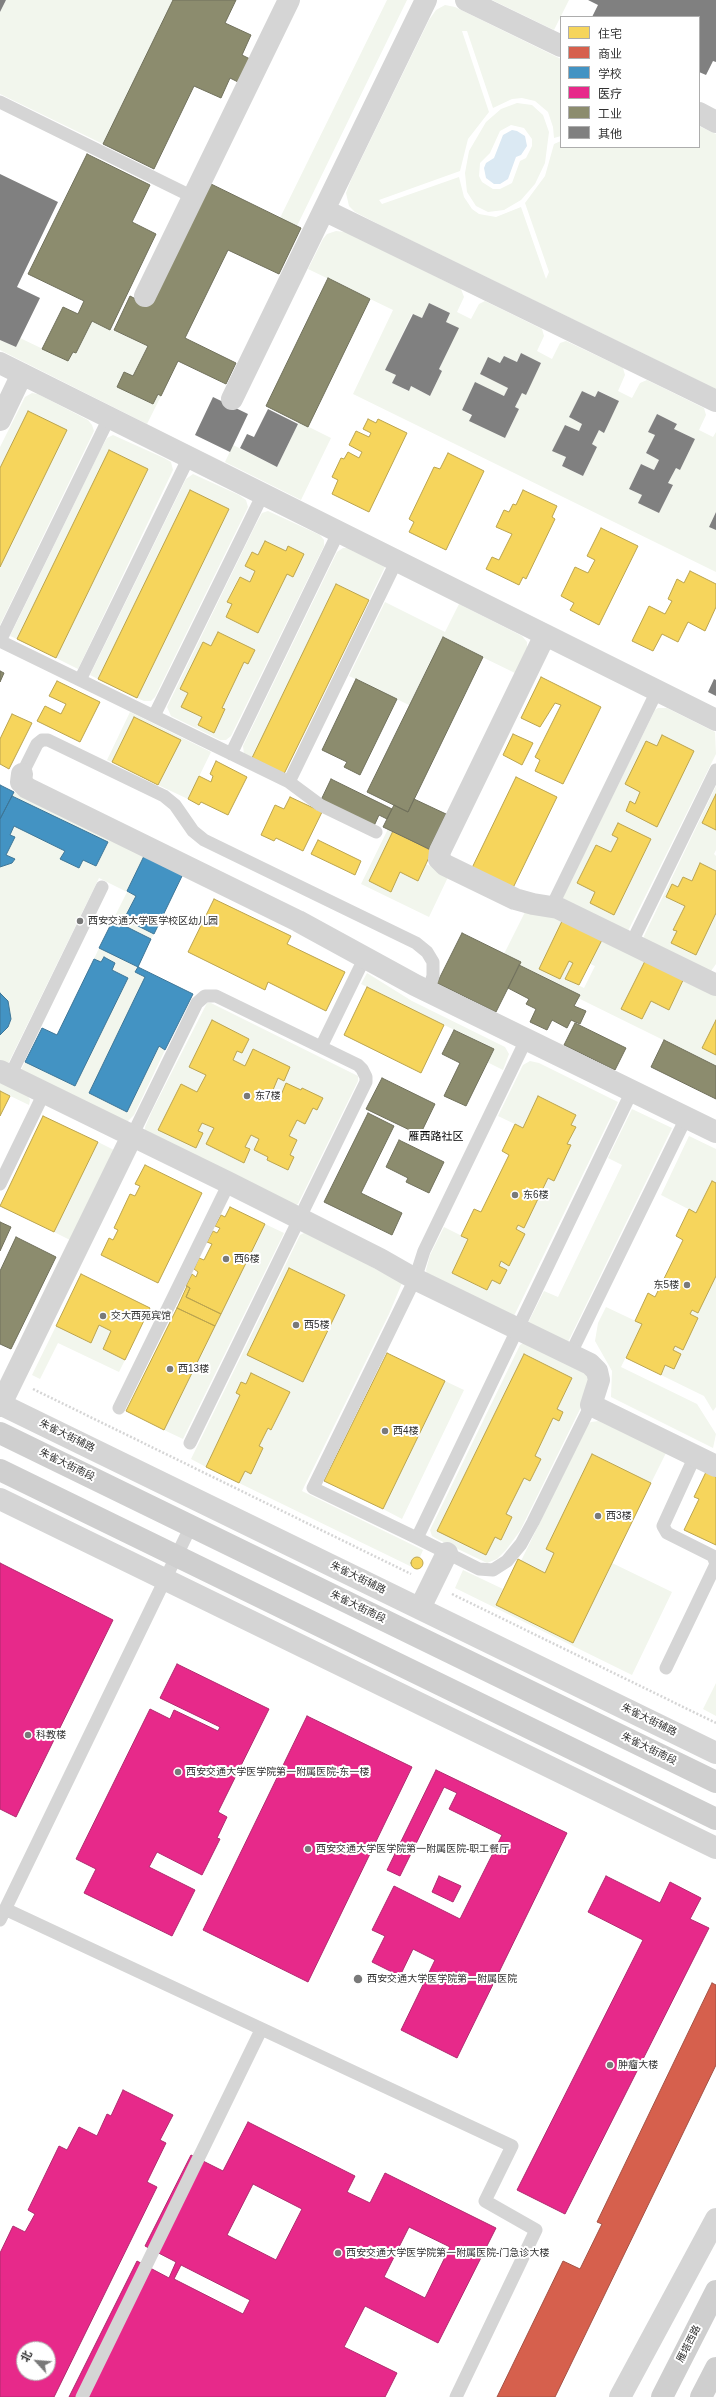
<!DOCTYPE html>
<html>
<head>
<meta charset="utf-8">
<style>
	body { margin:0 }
	#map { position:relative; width:716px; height:2397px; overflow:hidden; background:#fff; font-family:Arial,"Noto Sans SC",sans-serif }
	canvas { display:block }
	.legend { position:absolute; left:560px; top:16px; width:140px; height:132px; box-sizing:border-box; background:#fff; border:1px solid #adadad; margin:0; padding:5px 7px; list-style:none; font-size:12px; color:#313131 }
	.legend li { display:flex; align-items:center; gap:8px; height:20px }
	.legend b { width:20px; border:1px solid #adadad }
	.north { position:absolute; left:16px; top:2341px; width:40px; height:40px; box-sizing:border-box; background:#fff; border:1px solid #adadad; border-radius:50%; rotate:296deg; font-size:11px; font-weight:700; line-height:16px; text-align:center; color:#313131 }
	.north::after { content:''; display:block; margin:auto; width:14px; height:18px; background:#797979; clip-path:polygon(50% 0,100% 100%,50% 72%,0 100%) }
</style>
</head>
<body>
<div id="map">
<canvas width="716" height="2397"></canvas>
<ul class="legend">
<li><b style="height:11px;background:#f6d55c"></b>住宅</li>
<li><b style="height:11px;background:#d6604d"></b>商业</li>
<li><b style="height:11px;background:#4393c3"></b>学校</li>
<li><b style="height:11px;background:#e7298a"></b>医疗</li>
<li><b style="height:11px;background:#8c8c6e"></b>工业</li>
<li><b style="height:11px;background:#808080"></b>其他</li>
</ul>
<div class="north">北</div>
</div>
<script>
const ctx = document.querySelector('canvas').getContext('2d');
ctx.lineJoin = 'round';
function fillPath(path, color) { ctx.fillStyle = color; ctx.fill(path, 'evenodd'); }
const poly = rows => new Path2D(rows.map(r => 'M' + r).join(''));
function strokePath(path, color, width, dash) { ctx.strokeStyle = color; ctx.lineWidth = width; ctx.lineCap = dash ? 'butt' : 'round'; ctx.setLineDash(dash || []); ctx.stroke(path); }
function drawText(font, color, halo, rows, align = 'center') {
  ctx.font = font + ' Arial,"Noto Sans SC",sans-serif'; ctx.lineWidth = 4; ctx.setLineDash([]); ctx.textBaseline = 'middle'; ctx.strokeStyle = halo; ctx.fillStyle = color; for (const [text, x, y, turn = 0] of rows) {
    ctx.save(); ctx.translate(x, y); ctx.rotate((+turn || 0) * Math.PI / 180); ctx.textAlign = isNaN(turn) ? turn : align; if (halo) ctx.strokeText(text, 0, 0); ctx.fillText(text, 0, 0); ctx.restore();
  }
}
fillPath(poly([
	[6,0,173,0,103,144,0,94,0,12],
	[387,0,407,0,297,226,280,218],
	[492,0,569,0,554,30],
	[445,5,455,7,561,59,561,136,554,138,553,127,548,112,535,101,522,98,512,99,493,108,467,31,462,31,489,112,468,139,460,171,379,200,382,204,459,177,464,197,472,209,479,214,496,217,521,207,546,279,549,272,525,203,545,176,554,144,561,141,561,147,699,147,699,126,716,134,716,389,388,229,355,212,349,206,346,193,351,180,429,20,436,10],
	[517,103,532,105,543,115,549,132,545,163,535,184,521,200,504,210,488,212,476,206,467,192,465,173,469,151,486,122,501,109],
	[511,125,524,128,532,139,532,146,526,158,520,161,512,183,500,189,493,189,482,182,479,176,480,163,490,153,500,131],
	[336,231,345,232,461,289,464,297,457,312,471,319,479,304,485,301,542,329,544,336,537,351,552,359,560,343,566,341,623,368,625,375,618,391,632,398,640,383,647,380,704,408,706,415,699,430,713,437,716,432,716,512,709,527,716,530,716,572,353,394,393,310,308,269,323,239,327,234],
	[429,303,450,313,446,322,458,328,439,369,442,371,430,396,411,386,408,391,392,383,396,375,385,370,412,314,422,318],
	[521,353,541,363,526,394,522,393,515,407,519,409,505,438,462,410,475,383,504,396,508,388,480,374,488,358,500,363,504,356,517,362],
	[582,391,595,397,599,391,619,401,604,432,599,430,592,444,597,447,583,476,562,466,566,457,553,451,565,425,579,431,582,424,569,417],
	[657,414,677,424,674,429,695,439,680,470,676,468,668,483,673,486,659,513,639,503,642,495,629,489,641,464,654,470,659,460,646,453,655,435,648,432],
	[92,321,148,346,133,376,124,372,117,387,152,404,158,394,161,396,147,424,0,350,0,340,16,347,20,338,68,361,73,352,76,353],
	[32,393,38,394,88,420,92,425,94,431,0,625,0,567,67,430,28,411,0,468,0,447,25,397],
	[299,422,331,438,301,500,225,462,233,445,277,467],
	[113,435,164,458,171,462,173,470,78,669,56,658,148,469,109,450,17,639,10,636,99,453,107,438],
	[193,474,239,495,246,500,248,507,155,697,151,701,144,701,137,698,229,509,190,490,98,679,90,675,186,479],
	[268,511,320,535,324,540,324,546,231,736,226,740,220,740,171,716,167,707,254,528,262,513],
	[286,551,304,554,293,577,287,574,258,632,226,617,232,604,227,601,239,577,250,582,255,571,245,566,251,552,258,555],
	[218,632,255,650,248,664,244,662,222,708,225,710,214,732,198,725,202,717,182,707,188,693,180,689,203,642,211,646],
	[343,548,348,548,385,567,369,600,336,584,251,760,244,754,243,746,337,552],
	[385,602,445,632,459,604,522,636,527,642,527,649,515,673,443,638,409,705,349,676],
	[658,708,667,708,715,732,716,754,628,931,564,901,563,897,655,710],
	[662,735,694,751,657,826,626,811,630,802,635,804,640,792,625,784,657,746],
	[618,823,651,839,614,915,590,903,595,892,577,883,596,845,611,852,618,838,612,835],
	[130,712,211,752,188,799,158,785,180,740,134,717,112,762,107,760],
	[716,786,716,794,702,823,716,830,716,850,714,854,716,856,716,871,700,863,692,881,683,877,678,887,672,884,666,897,685,906,673,929,677,931,671,943,695,955,716,913,716,964,711,971,644,940,644,936],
	[14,792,144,856,127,891,136,896,125,919,154,934,151,939,113,920,127,892,99,878,7,1066,0,1063,0,1035,8,1027,11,1019,8,1001,0,993,0,867,12,863,15,859,6,855,14,837,10,835,14,826,65,851,61,859,79,868,83,860,96,866,108,843,12,796],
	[388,829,393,831,369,881,390,891,400,872,418,881,426,864,449,875,429,917,361,884],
	[526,910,564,917,539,969,560,979,569,961,573,963,566,979,584,988,595,966,590,964,604,936,647,957,621,1009,642,1019,651,1001,669,1010,685,976,716,991,716,1020,702,1048,716,1055,716,1066,578,998,579,995,519,965,521,962,504,954],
	[99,948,138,967,135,972,145,977,89,1093,127,1112,159,1046,165,1050,134,1115,126,1123,20,1072,25,1062,75,1086,128,978,112,970,115,963,104,957,101,962,94,959],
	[367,973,412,1001,505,1047,509,1054,503,1070,487,1062,493,1049,361,984],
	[207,1003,211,1003,358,1076,358,1081,298,1204,294,1206,145,1132,145,1127,152,1111],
	[212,1021,249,1039,242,1053,237,1051,233,1060,245,1066,253,1049,290,1067,284,1081,278,1078,273,1090,281,1095,286,1084,301,1090,302,1088,323,1098,317,1110,313,1108,297,1120,289,1136,297,1140,290,1155,294,1158,288,1170,267,1160,268,1157,254,1150,259,1139,251,1135,245,1147,250,1149,244,1163,206,1144,214,1128,202,1123,198,1131,203,1134,196,1148,159,1130,181,1084,197,1092,206,1075,190,1067],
	[530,1061,539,1063,618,1102,513,1318,427,1274,426,1270,430,1255,444,1227,468,1239,452,1273,486,1290,492,1280,500,1284,507,1270,499,1266,501,1261,509,1265,525,1234,516,1229,518,1225,524,1228,548,1178,554,1180,571,1146,567,1144,575,1127,571,1125,576,1115,538,1096,523,1128,498,1116,523,1065],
	[0,1080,27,1094,30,1100,29,1105,0,1091],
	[632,1109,672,1128,567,1344,527,1325,544,1291,558,1297,622,1165,608,1158],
	[689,1136,716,1149,716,1183,712,1181,696,1213,661,1195],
	[98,1142,116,1151,72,1241,54,1232],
	[265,1224,284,1233,183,1439,164,1430],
	[306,1232,402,1283,389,1314,302,1491,423,1550,420,1557,415,1557,412,1560,411,1565,414,1568,239,1483,245,1471,251,1473,263,1448,259,1446,268,1428,272,1429,290,1392,251,1373,246,1384,241,1382,236,1393,240,1395,206,1467,191,1459,300,1235],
	[289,1268,345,1295,303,1382,247,1354],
	[716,1276,716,1407,713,1411,704,1396,661,1375,665,1365,674,1369,673,1350,675,1346,683,1350,698,1318,690,1314],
	[606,1307,642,1324,621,1367,697,1404,716,1434,713,1448,611,1397,612,1371,595,1341,598,1323],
	[99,1325,111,1331,103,1349,125,1360,119,1372,58,1343,40,1379,32,1375,56,1326,90,1343],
	[525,1342,590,1374,584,1401,520,1531,506,1550,497,1559,487,1563,437,1539,432,1536,430,1530,520,1345],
	[524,1354,572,1378,557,1409,563,1413,559,1421,553,1418,535,1456,540,1459,530,1481,524,1478,506,1514,512,1518,501,1539,495,1537,437,1531],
	[445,1381,464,1390,402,1519,383,1509],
	[599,1421,666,1453,651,1483,592,1454,546,1549,554,1553,545,1573,521,1561,588,1424,591,1422],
	[612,1563,672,1592,632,1675,455,1588,463,1570,503,1589,496,1605,573,1643],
	[716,1683,716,1716,703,1709]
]), '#f2f6ed');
fillPath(poly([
	[512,130,517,131,525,136,527,146,521,155,516,157,508,179,500,184,494,184,486,178,484,168,486,163,494,158,503,135]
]), '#dbe9f3');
const homes = poly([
	[28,411,67,430,0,567,0,468,28,411],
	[368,419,376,423,378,419,407,433,369,512,332,494,338,480,332,477,341,458,344,459,348,452,359,458,362,452,349,445,356,431,369,437,371,433,363,429,368,419],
	[109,450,148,469,56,658,17,639,109,450],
	[448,453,484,471,446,550,409,532,414,522,409,519,434,467,440,469,448,453],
	[190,490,229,509,137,698,98,679,190,490],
	[523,490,557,506,552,517,555,519,526,579,523,577,519,585,486,569,492,557,499,560,512,534,496,527,504,510,509,512,513,504,516,505,523,490],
	[601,528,638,546,599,625,570,610,574,603,561,596,575,567,588,573,595,560,587,556,601,528],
	[265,541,286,551,288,546,304,554,293,577,287,574,258,633,226,617,232,604,227,602,240,577,250,582,255,571,245,566,252,552,258,555,265,541],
	[690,571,716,584,716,607,705,631,688,622,678,642,662,634,653,651,632,641,649,606,665,614,672,601,668,599,677,579,684,583,690,571],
	[336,584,369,600,283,776,251,760,336,584],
	[218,632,255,650,248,664,244,662,222,708,225,709,214,733,198,725,202,717,181,707,188,693,180,689,203,642,211,646,218,632],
	[541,677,601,707,563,784,535,771,540,760,535,757,561,705,555,703,540,727,521,718,541,677],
	[57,681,100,702,80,742,37,721,45,706,61,714,66,704,49,696,57,681],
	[12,714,32,723,9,769,0,764,0,739,12,714],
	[134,717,181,740,158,785,112,762,134,717],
	[513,734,533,743,522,765,503,755,513,734],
	[662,735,694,751,657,827,626,811,630,801,635,804,640,792,625,784,646,741,657,746,662,735],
	[216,761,247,777,228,815,201,802,199,805,188,799,199,776,211,782,213,776,210,774,216,761],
	[516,777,557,797,512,890,471,870,516,777],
	[716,794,716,830,702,823,716,794],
	[290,797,322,812,303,851,276,838,274,841,261,835,275,805,284,809,290,797],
	[618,823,651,839,614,915,590,903,595,892,577,883,596,845,611,852,618,838,612,835,618,823],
	[393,831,432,851,418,881,400,872,391,892,369,881,393,831],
	[318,840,361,861,355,875,311,854,318,840],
	[700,863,716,871,716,913,696,955,671,943,677,931,673,930,685,906,666,897,672,884,678,887,683,877,692,881,700,863],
	[214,899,291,936,287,944,345,972,326,1011,268,982,265,990,188,952,214,899],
	[564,917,604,936,579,985,565,979,573,963,569,961,560,979,539,969,564,917],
	[647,957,685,976,669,1010,651,1001,642,1019,621,1009,647,957],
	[367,987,444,1025,421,1073,344,1035,367,987],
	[212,1020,249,1039,242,1053,237,1051,233,1060,245,1066,253,1049,290,1067,284,1081,278,1078,273,1090,281,1095,286,1083,301,1090,302,1088,323,1098,317,1110,313,1108,305,1124,297,1120,289,1136,297,1140,290,1155,294,1157,288,1170,267,1160,268,1157,254,1150,259,1139,251,1135,245,1147,250,1149,244,1163,206,1144,214,1128,202,1123,198,1131,203,1133,196,1148,158,1130,181,1084,197,1092,206,1075,189,1067,212,1020],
	[716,1020,716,1055,702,1048,716,1020],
	[0,1091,10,1096,0,1116,0,1091],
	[538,1096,576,1115,571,1125,576,1127,567,1144,571,1145,554,1181,548,1178,524,1228,518,1225,516,1229,525,1234,509,1266,501,1261,499,1266,507,1270,500,1284,492,1280,487,1290,452,1273,468,1239,461,1236,474,1209,481,1212,509,1155,502,1151,515,1124,523,1128,538,1096],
	[43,1116,98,1142,54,1232,0,1206,43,1116],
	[145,1165,202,1193,158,1283,101,1255,109,1238,113,1240,118,1230,114,1228,130,1194,135,1196,140,1186,135,1184,145,1165],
	[712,1181,716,1183,716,1276,698,1313,692,1310,690,1314,698,1318,683,1350,675,1346,673,1350,681,1354,674,1369,665,1365,661,1375,626,1358,642,1324,635,1321,648,1293,655,1297,683,1240,676,1236,689,1209,696,1213,712,1181],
	[230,1207,265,1224,221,1314,186,1297,190,1288,186,1286,192,1274,196,1277,198,1272,194,1269,199,1258,204,1260,212,1244,207,1242,213,1231,217,1233,220,1228,215,1226,221,1215,225,1217,230,1207],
	[289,1268,345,1295,303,1382,247,1355,289,1268],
	[81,1274,150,1308,125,1360,103,1349,111,1331,99,1325,91,1343,56,1326,81,1274],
	[187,1286,190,1288,186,1297,221,1314,215,1326,177,1308,187,1286],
	[177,1308,215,1326,164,1430,126,1411,177,1308],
	[387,1353,445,1381,383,1509,324,1481,387,1353],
	[524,1354,572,1378,557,1409,563,1412,559,1421,553,1418,535,1456,541,1459,530,1481,524,1478,506,1514,512,1517,501,1540,495,1537,486,1555,437,1531,524,1354],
	[251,1373,290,1392,271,1430,268,1428,259,1446,263,1448,251,1474,245,1471,239,1483,206,1467,240,1395,236,1393,241,1382,246,1384,251,1373],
	[592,1454,651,1483,573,1643,496,1605,518,1559,545,1573,554,1553,546,1549,592,1454],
	[706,1472,716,1477,716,1545,684,1530,699,1499,694,1497,706,1472],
	'411 1563a6 6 0 1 1 12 0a6 6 0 1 1-12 0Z'
]);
fillPath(homes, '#f6d55c');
strokePath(homes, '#bba44f', 1);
const shops = poly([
	[712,1983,716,1985,716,2065,555,2397,497,2397,563,2261,580,2269,602,2224,597,2222,712,1983]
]);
fillPath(shops, '#d6604d');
strokePath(shops, '#a45245', 1);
const schools = poly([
	[0,785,14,792,0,819,0,785],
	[12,796,108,842,96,866,83,860,79,868,60,859,65,851,14,826,10,835,15,837,6,855,15,859,12,863,0,867,0,819,12,796],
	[144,856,183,874,154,934,124,919,136,896,127,891,144,856],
	[113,920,151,939,138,967,99,948,113,920],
	[104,957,115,963,112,970,128,978,75,1086,25,1062,42,1028,57,1035,94,959,101,962,104,957],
	[138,967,193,994,165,1050,159,1046,127,1112,89,1093,145,977,135,972,138,967],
	[0,993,8,1001,11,1019,8,1027,0,1035,0,993]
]);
fillPath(schools, '#4393c3');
strokePath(schools, '#3e7697', 1);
const health = poly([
	[0,1563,113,1620,16,1817,0,1809,0,1563],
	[177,1664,269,1709,218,1812,227,1817,217,1838,220,1839,202,1875,157,1852,149,1867,195,1890,172,1936,84,1893,96,1869,76,1859,150,1709,170,1719,174,1710,218,1731,220,1727,160,1698,177,1664],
	[307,1716,412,1767,308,1982,203,1930,307,1716],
	[436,1770,567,1833,457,2058,401,2030,435,1960,413,1949,400,1976,372,1962,385,1936,372,1930,394,1886,460,1919,502,1835,449,1809,457,1793,444,1787,400,1876,387,1870,436,1770],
	[439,1876,461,1886,453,1902,432,1892,439,1876],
	[606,1876,660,1903,670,1882,701,1898,690,1919,709,1928,565,2214,517,2190,643,1940,588,1912,606,1876],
	[123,2090,173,2115,160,2140,166,2143,147,2182,157,2187,54,2397,0,2397,0,2253,13,2226,25,2232,35,2214,28,2210,59,2146,67,2150,79,2127,97,2136,107,2114,111,2116,123,2090],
	[24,2349,48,2349,48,2373,24,2373,24,2349],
	[248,2122,355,2176,347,2192,370,2203,385,2173,496,2228,438,2343,365,2306,344,2347,397,2373,385,2397,69,2397,137,2261,169,2278,176,2262,145,2246,191,2155,223,2171,248,2122],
	[253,2184,302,2209,276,2260,227,2235,253,2184],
	[409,2227,450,2247,425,2298,384,2277,409,2227],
	[181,2265,250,2300,243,2314,174,2279,181,2265]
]);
fillPath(health, '#e7298a');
strokePath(health, '#b02b6f', 1);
const industry = poly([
	[173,0,236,0,225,23,251,35,242,55,252,60,240,83,230,78,221,98,194,86,154,169,103,144,173,0],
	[87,154,150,185,132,222,156,234,110,330,92,321,76,353,73,352,68,361,42,349,63,307,78,314,84,301,28,274,87,154],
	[209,183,301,228,279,274,228,250,185,338,236,363,226,384,178,361,161,396,158,394,153,404,117,387,124,372,133,376,148,346,114,330,130,296,149,306,209,183],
	[328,278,370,299,308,427,266,406,328,278],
	[443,637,483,657,408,812,367,792,443,637],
	[0,671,4,673,0,682,0,671],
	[356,679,397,699,360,775,344,767,347,762,322,750,356,679],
	[331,779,392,809,387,819,379,815,374,826,321,800,331,779],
	[414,799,446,814,429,849,383,827,394,805,408,812,414,799],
	[462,933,521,962,496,1012,437,983,462,933],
	[519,965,580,995,574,1006,586,1011,580,1024,571,1020,567,1028,552,1020,547,1030,530,1022,536,1009,526,1004,529,999,508,988,519,965],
	[575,1023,626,1048,615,1070,564,1045,575,1023],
	[454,1030,494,1049,466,1106,444,1096,460,1063,442,1054,454,1030],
	[664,1040,716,1066,716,1099,651,1067,664,1040],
	[382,1078,435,1104,420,1135,366,1109,382,1078],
	[368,1113,394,1126,361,1193,402,1213,392,1235,324,1202,368,1113],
	[399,1140,444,1162,429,1193,406,1182,408,1178,386,1167,399,1140],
	[0,1222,11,1227,0,1251,0,1222],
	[16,1237,56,1257,11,1349,0,1344,0,1271,16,1237]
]);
fillPath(industry, '#8c8c6e');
strokePath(industry, '#71715c', 1);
fillPath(poly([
	[0,0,6,0,0,12],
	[588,0,716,0,716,62,713,61,706,75,699,72,699,17,592,17,598,5],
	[0,174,58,202,17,287,40,298,16,347,0,340],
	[429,303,450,313,446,322,459,328,439,369,442,371,430,396,411,386,409,391,392,383,396,375,385,370,413,314,422,318],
	[521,353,541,363,526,395,522,393,515,407,519,409,505,438,469,421,472,415,462,410,475,382,504,396,508,388,480,374,488,357,500,363,504,356,517,362],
	[582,391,595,397,598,391,619,401,604,433,599,430,592,444,597,447,583,476,562,466,566,457,552,451,565,425,579,431,582,424,569,417],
	[213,397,248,414,230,452,195,435],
	[268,409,298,424,277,467,240,448,247,434,254,437],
	[657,414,677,424,674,429,695,439,680,470,676,468,668,483,673,485,659,513,638,503,642,495,629,489,641,464,654,470,659,460,646,453,655,435,648,432],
	[716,512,716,530,709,527],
	[714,679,716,680,716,696,708,692]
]), '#808080');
strokePath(poly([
	[33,1389,411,1574],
	[452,1594,716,1723]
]), '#d5d5d5', 2.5, [2, 2]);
strokePath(poly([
	[0,102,193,197],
	[0,641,289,782,320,805,376,832],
	[0,641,109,418],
	[80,680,189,457],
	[154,716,263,494],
	[231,754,339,531],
	[22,774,37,744,42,740,48,740,164,796,175,805,193,831,204,840,416,943,427,952,433,962,433,976,428,992],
	[289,782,397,560],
	[552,906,657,691],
	[631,944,716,770],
	[526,1040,424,1251,415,1279,313,1488,417,1538,632,1091],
	[321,1047,365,957],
	[10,1076,102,887],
	[132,1136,197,1003,205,996,216,996,358,1065,362,1069,366,1077,366,1082,190,1443],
	[0,1184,44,1093],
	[570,1355,686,1118],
	[119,1408,229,1183],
	[417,1538,479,1569,493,1570,507,1561,521,1544,533,1522,591,1405],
	[666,1668,716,1564,713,1556,667,1533,663,1526,695,1456],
	[5,1909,512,2146,485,2201,536,2230,456,2397],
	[0,1920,191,1526],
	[82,2397,261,2030]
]), '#d5d5d5', 13);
strokePath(poly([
	[466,0,561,46],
	[699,113,716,122],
	[324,210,716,401],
	[145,296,289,0],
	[0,363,716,720],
	[232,399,426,0],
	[0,420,22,374],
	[545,635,440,851,439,859,445,865,515,899,533,904,558,908,716,985],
	[22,774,21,782,27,788,298,921,415,985,716,1132],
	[0,1071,229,1183,380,1259,415,1279,590,1364,597,1371,599,1380,591,1405,716,1466],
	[0,1404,716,1753],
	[0,1406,132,1136],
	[0,1499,716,1848],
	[420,1608,447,1553],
	[620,2397,716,2219]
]), '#d5d5d5', 22);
strokePath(poly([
	[0,1433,716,1782],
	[0,1470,716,1819],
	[662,2397,716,2291],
	[701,2397,716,2368]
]), '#cfcfcf', 22);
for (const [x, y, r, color] of [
	[80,921,4,"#797979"],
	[247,1096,4,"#797979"],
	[515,1195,4,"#797979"],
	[226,1259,4,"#797979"],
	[687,1285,4,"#797979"],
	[103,1316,4,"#797979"],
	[296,1325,4,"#797979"],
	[170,1369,4,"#797979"],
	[385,1431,4,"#797979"],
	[598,1516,4,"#797979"],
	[28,1735,4,"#797979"],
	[178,1772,4,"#797979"],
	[308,1849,4,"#797979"],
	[358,1979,5,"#797979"],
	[610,2065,4,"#797979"],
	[338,2253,4,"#797979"]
]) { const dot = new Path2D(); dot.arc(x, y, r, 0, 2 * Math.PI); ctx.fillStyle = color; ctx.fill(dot); strokePath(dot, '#fff', 1.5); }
drawText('10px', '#313131', '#fff', [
	["西安交通大学医学校区幼儿园",88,921],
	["东7楼",255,1096],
	["东6楼",523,1195],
	["西6楼",234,1259],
	["东5楼",679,1285,"right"],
	["交大西苑宾馆",111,1316],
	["西5楼",304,1325],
	["西13楼",178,1369],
	["西4楼",393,1431],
	["西3楼",606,1516],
	["科教楼",36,1735],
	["西安交通大学医学院第一附属医院-东一楼",186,1772],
	["西安交通大学医学院第一附属医院-职工餐厅",316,1849],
	["西安交通大学医学院第一附属医院",367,1979],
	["肿瘤大楼",618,2065],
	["西安交通大学医学院第一附属医院-门急诊大楼",346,2253]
], 'left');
drawText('10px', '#313131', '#fff', [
	["朱雀大街辅路",67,1436,26],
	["朱雀大街南段",67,1465,26],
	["朱雀大街辅路",358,1578,26],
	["朱雀大街南段",358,1607,26],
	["朱雀大街辅路",649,1720,26],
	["朱雀大街南段",649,1749,26],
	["雁塔西路",689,2344,-63]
]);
drawText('11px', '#000', '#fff', [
	["雁西路社区",436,1137]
]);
</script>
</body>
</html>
